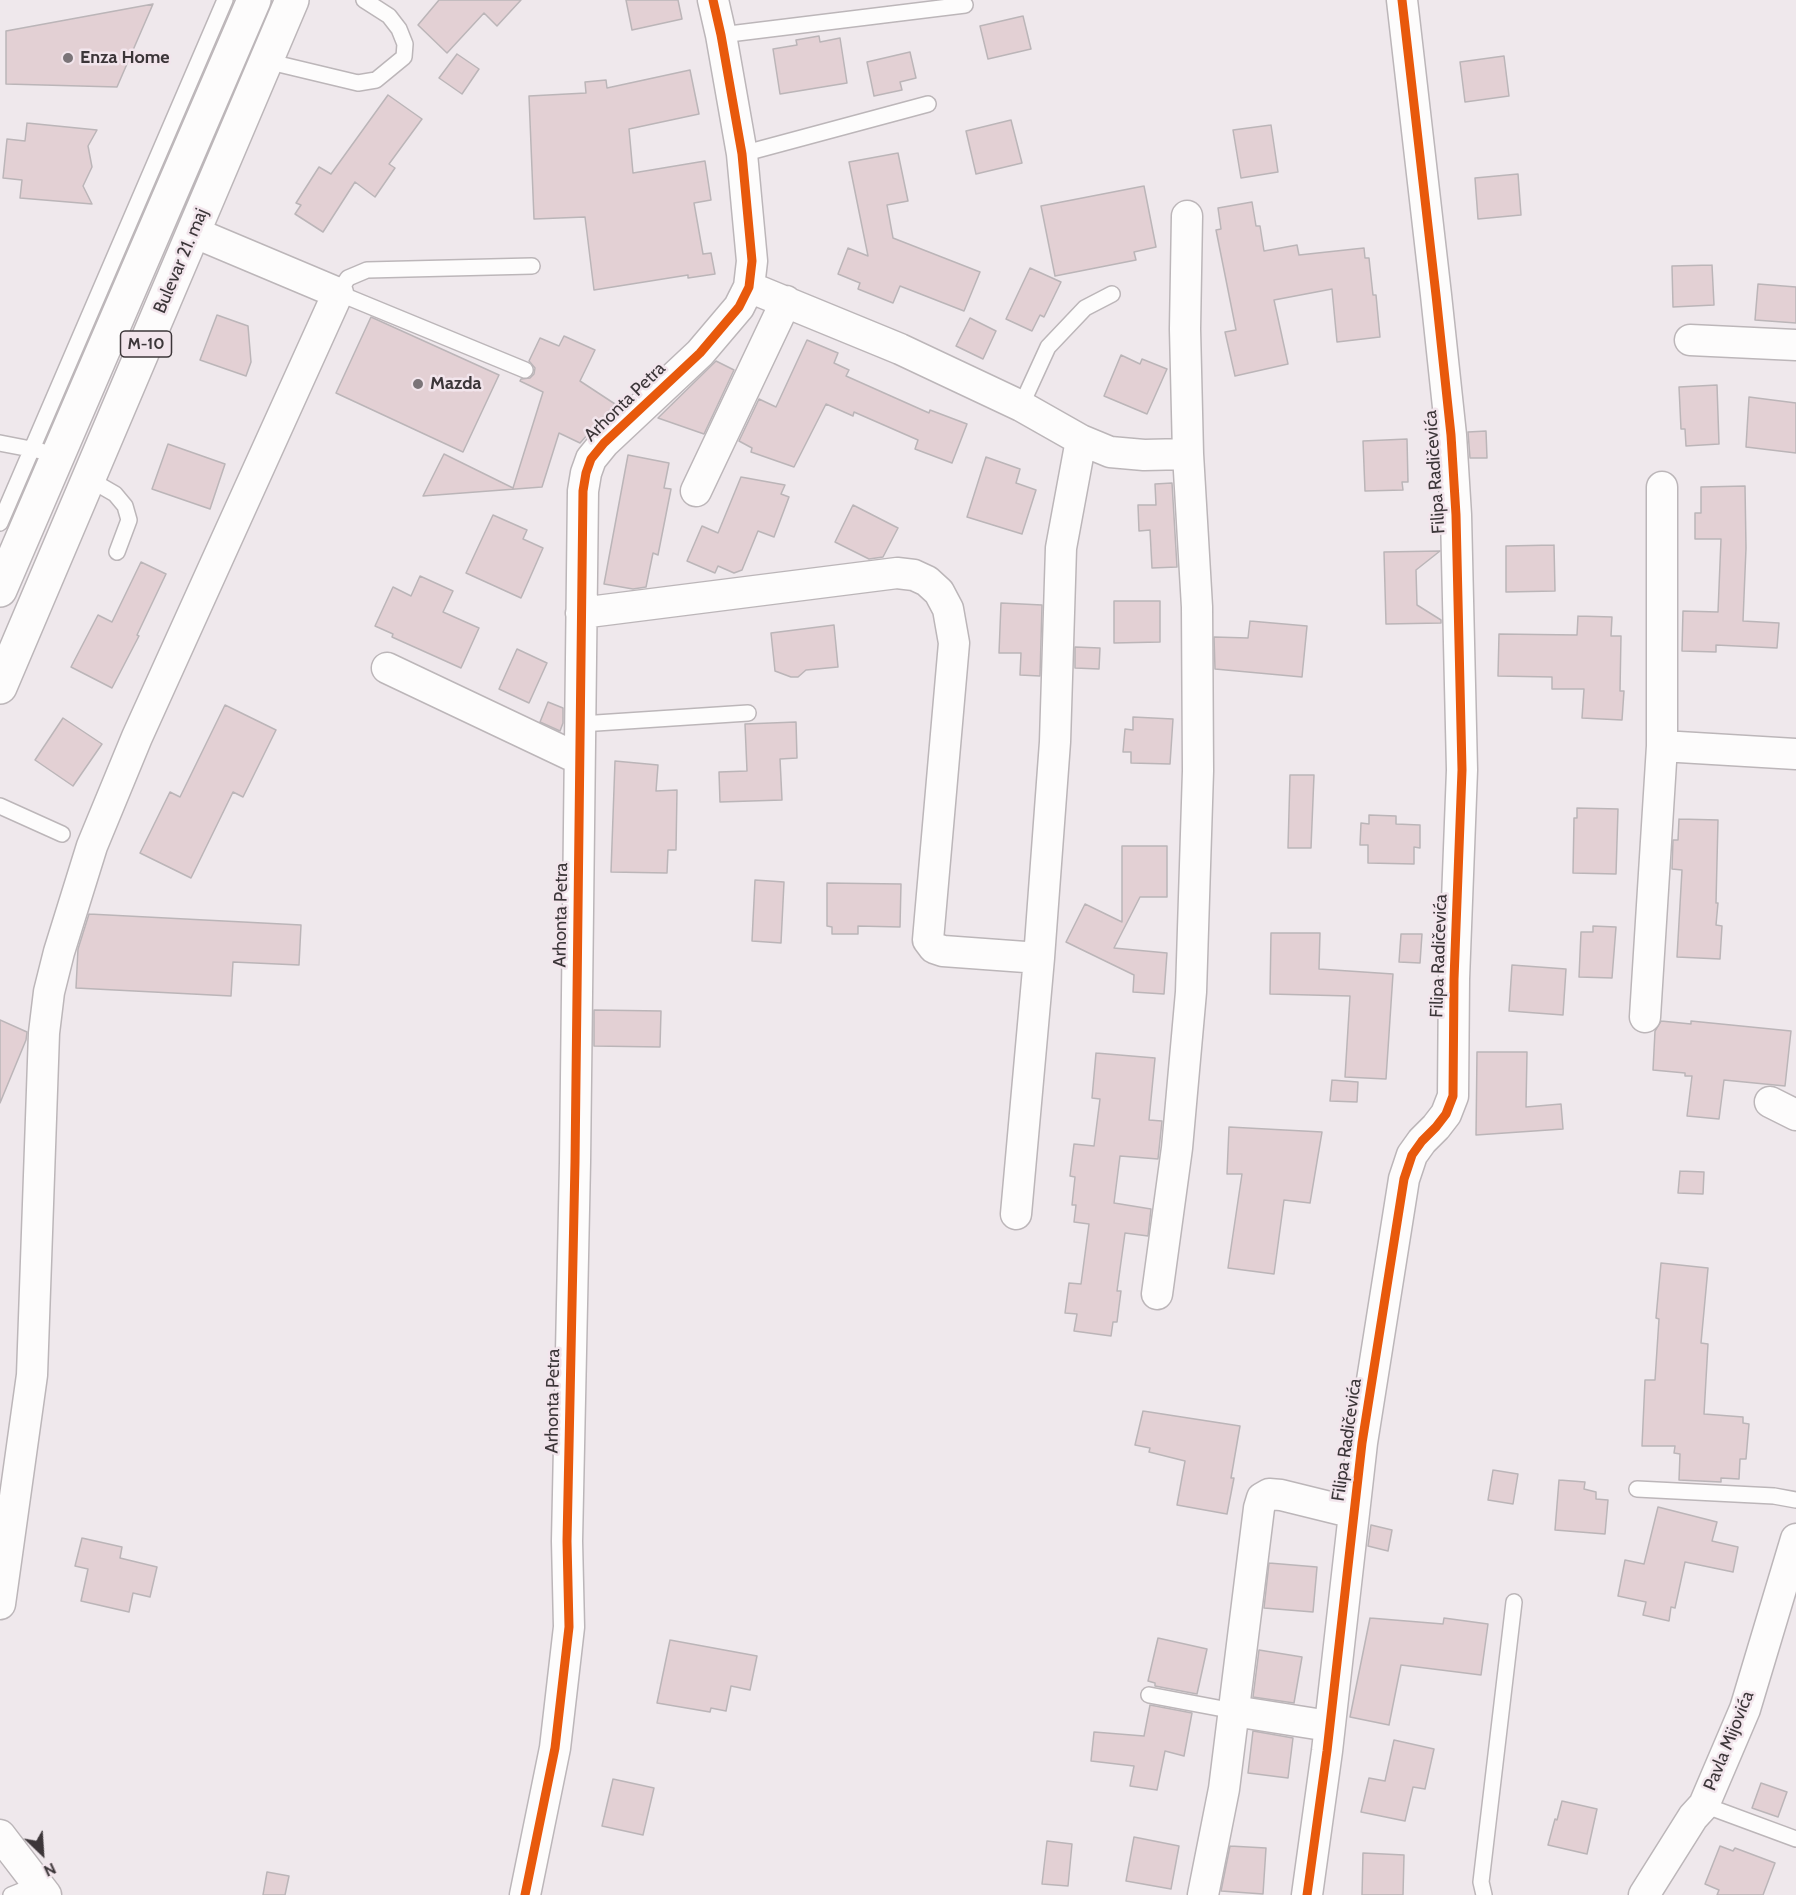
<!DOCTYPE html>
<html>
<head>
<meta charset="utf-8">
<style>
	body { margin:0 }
	#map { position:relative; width:1796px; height:1895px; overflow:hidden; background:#efe8ec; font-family:Cabin,sans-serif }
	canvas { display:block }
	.north { position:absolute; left:12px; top:1823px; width:60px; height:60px; -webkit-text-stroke:4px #f2e5ec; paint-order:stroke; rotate:155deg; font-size:16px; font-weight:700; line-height:24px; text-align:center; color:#3c3639 }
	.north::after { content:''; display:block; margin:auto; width:21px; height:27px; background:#3c3639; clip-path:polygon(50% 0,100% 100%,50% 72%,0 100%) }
</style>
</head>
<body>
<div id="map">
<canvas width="1796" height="1895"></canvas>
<div class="north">N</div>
</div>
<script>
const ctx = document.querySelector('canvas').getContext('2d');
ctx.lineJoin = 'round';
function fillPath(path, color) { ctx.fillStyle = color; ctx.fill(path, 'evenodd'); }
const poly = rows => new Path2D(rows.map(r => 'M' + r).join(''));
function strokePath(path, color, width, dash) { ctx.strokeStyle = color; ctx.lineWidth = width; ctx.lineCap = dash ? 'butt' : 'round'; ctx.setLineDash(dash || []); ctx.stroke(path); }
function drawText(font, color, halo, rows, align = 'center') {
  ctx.font = font + ' Cabin,sans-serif'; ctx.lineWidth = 5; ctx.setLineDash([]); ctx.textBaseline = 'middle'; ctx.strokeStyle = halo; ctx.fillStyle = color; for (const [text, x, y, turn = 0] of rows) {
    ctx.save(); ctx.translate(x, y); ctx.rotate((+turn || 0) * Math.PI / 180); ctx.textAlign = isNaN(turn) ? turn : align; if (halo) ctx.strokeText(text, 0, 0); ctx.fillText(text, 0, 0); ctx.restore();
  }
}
const building = poly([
	[439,0,521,0,497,26,484,13,447,53,418,25,439,0],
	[626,0,678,0,682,19,632,30,626,0],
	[153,4,117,87,6,84,6,31,153,4],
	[1023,16,1031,49,988,59,980,26,1023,16],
	[819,36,820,42,840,38,847,83,780,94,773,49,797,45,796,40,819,36],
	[910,52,916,78,900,82,902,90,874,96,867,62,910,52],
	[457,54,479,69,462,94,439,78,457,54],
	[1504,56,1509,96,1465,102,1460,62,1504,56],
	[690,70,699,114,629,129,633,173,705,161,711,200,694,203,703,254,711,253,715,274,688,278,688,275,594,290,585,217,534,219,529,96,586,93,585,82,606,80,607,88,690,70],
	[388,95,422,119,389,164,395,168,375,197,355,182,323,232,295,214,301,205,296,203,319,167,331,174,388,95],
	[1011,120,1022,163,976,174,966,131,1011,120],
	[27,123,97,130,88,146,92,167,83,186,92,204,20,198,22,180,3,178,7,139,25,141,27,123],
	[1271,125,1278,172,1241,178,1233,130,1271,125],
	[898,153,908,201,887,205,893,238,980,272,964,311,900,286,893,303,858,289,860,283,838,274,848,248,868,256,849,162,898,153],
	[1518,174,1521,215,1478,219,1475,178,1518,174],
	[1144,186,1156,247,1134,252,1136,260,1055,276,1041,206,1144,186],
	[1252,202,1256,226,1260,226,1264,251,1297,245,1299,255,1364,248,1365,258,1369,258,1373,295,1376,295,1380,337,1337,342,1332,289,1274,300,1288,364,1235,376,1225,332,1236,330,1216,230,1221,229,1218,208,1252,202],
	[1712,265,1714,305,1673,307,1672,266,1712,265],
	[1030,268,1061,282,1044,317,1040,315,1032,331,1006,319,1030,268],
	[1758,284,1796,287,1796,323,1755,320,1758,284],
	[217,315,248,326,251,362,246,376,200,360,217,315],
	[371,317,499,375,463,452,336,393,371,317],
	[970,318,996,331,983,359,956,346,970,318],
	[564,336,595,350,580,381,615,404,580,443,559,433,542,487,423,496,444,454,513,488,543,392,520,381,521,379,530,378,534,374,535,368,529,361,540,338,559,346,564,336],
	[807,340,838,353,834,363,849,370,846,376,929,413,930,410,967,424,952,463,915,449,918,440,854,412,853,416,826,404,794,467,751,452,752,448,739,441,759,399,776,407,807,340],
	[1121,355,1140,364,1142,359,1167,369,1147,414,1104,396,1121,355],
	[716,361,734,370,704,434,658,418,716,361],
	[1717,385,1719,444,1686,446,1685,429,1681,429,1679,387,1717,385],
	[1749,397,1796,403,1796,453,1746,447,1749,397],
	[1486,431,1487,458,1470,458,1468,432,1486,431],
	[1407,439,1408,482,1402,482,1403,490,1365,491,1363,441,1407,439],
	[168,444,225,464,210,509,152,489,168,444],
	[628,455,669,463,664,488,671,489,658,555,653,553,646,587,633,589,604,584,628,455],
	[986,457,1020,469,1016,483,1036,490,1022,534,967,517,986,457],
	[741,477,785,485,781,494,789,497,774,537,758,531,742,570,734,573,718,566,715,573,687,561,702,526,718,533,741,477],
	[1172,483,1177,567,1152,568,1150,530,1139,531,1138,505,1156,505,1155,484,1172,483],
	[1745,486,1746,548,1743,621,1779,623,1777,648,1716,645,1716,652,1682,651,1683,611,1718,612,1721,539,1695,539,1695,513,1701,513,1701,487,1745,486],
	[853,505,898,528,883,557,869,559,835,542,853,505],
	[493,515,527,530,523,539,543,548,521,598,466,573,493,515],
	[1554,545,1555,591,1506,592,1506,546,1554,545],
	[1440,551,1416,570,1417,605,1441,620,1441,623,1386,624,1384,552,1440,551],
	[141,562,166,574,137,635,139,636,112,688,71,667,98,615,112,622,141,562],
	[420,576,453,591,443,612,479,628,461,668,392,637,393,634,375,626,393,587,411,596,420,576],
	[1114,601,1160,601,1160,642,1114,643,1114,601],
	[1001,603,1042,605,1040,676,1020,675,1021,653,999,653,1001,603],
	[1578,616,1612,617,1611,636,1621,636,1620,691,1624,691,1622,720,1582,718,1584,689,1552,689,1552,677,1498,676,1499,634,1577,635,1578,616],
	[1250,621,1307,626,1302,677,1215,669,1214,637,1248,638,1250,621],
	[834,625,838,667,806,670,798,677,791,677,775,671,771,633,834,625],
	[1075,647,1100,648,1099,669,1075,668,1075,647],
	[517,649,547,663,529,703,499,689,517,649],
	[548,702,563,708,563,723,560,731,540,722,548,702],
	[225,705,276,730,243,797,233,792,191,878,140,853,170,792,180,797,225,705],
	[1133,717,1173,719,1170,764,1131,763,1131,752,1123,752,1125,729,1133,730,1133,717],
	[63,718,102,744,73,786,35,760,63,718],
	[796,722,797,758,780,759,782,800,720,802,719,772,747,771,745,724,796,722],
	[615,761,658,765,656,791,677,790,676,850,668,850,667,873,611,872,615,761],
	[1290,775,1314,775,1311,848,1288,848,1290,775],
	[1577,808,1618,809,1616,874,1573,873,1574,818,1577,818,1577,808],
	[1369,815,1396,816,1396,824,1420,825,1420,848,1414,847,1414,864,1368,863,1368,845,1360,845,1361,823,1369,824,1369,815],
	[1679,819,1718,820,1716,903,1718,903,1716,925,1722,926,1720,959,1677,957,1682,870,1672,869,1673,840,1678,840,1679,819],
	[1122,846,1167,846,1167,897,1140,897,1114,948,1167,953,1164,994,1133,992,1134,975,1066,942,1085,904,1122,922,1122,846],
	[755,880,784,882,781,943,752,941,755,880],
	[827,883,901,884,900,927,858,926,858,934,832,934,832,927,827,926,827,883],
	[89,914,301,925,299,965,233,962,231,996,76,988,78,949,89,914],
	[1593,926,1616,927,1612,978,1579,977,1581,932,1593,932,1593,926],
	[1271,933,1320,933,1319,969,1393,974,1386,1079,1345,1077,1350,996,1270,994,1271,933],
	[1401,934,1422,934,1420,963,1399,962,1401,934],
	[1512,965,1566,969,1563,1015,1509,1011,1512,965],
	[594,1010,661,1011,660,1047,594,1046,594,1010],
	[0,1020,27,1032,26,1040,0,1103,0,1020],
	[1661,1021,1691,1024,1691,1021,1791,1031,1785,1086,1724,1080,1719,1119,1687,1116,1692,1076,1685,1076,1685,1073,1653,1070,1655,1031,1661,1021],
	[1477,1052,1527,1052,1526,1107,1561,1104,1563,1129,1476,1135,1477,1052],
	[1096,1053,1155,1058,1149,1120,1162,1121,1158,1159,1120,1156,1114,1203,1151,1209,1148,1236,1125,1233,1117,1291,1121,1291,1117,1322,1113,1322,1111,1336,1074,1331,1077,1314,1065,1313,1069,1283,1081,1284,1089,1224,1074,1222,1076,1205,1072,1205,1075,1177,1070,1176,1074,1144,1094,1146,1100,1099,1092,1098,1096,1053],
	[1332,1080,1358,1082,1357,1102,1330,1101,1332,1080],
	[1229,1127,1322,1132,1310,1203,1284,1200,1274,1274,1228,1268,1242,1174,1227,1174,1229,1127],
	[1680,1171,1704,1172,1703,1194,1678,1193,1680,1171],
	[1661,1263,1708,1268,1701,1343,1708,1344,1704,1414,1743,1417,1743,1423,1749,1424,1746,1459,1740,1459,1739,1479,1721,1478,1721,1482,1679,1480,1680,1454,1674,1453,1675,1446,1642,1446,1645,1380,1655,1380,1659,1319,1656,1318,1661,1263],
	[1143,1411,1240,1426,1231,1478,1234,1478,1227,1514,1177,1505,1185,1461,1149,1452,1150,1448,1135,1445,1143,1411],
	[1493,1470,1518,1474,1513,1504,1488,1500,1493,1470],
	[1559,1480,1585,1482,1584,1489,1596,1492,1596,1499,1608,1500,1605,1534,1555,1530,1559,1480],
	[1658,1507,1717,1522,1712,1541,1738,1547,1733,1572,1685,1562,1675,1608,1671,1607,1669,1621,1643,1615,1646,1602,1618,1596,1625,1560,1644,1564,1658,1507],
	[1371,1525,1392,1530,1388,1551,1368,1546,1371,1525],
	[82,1538,122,1547,120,1558,157,1567,150,1597,133,1593,129,1612,81,1601,88,1569,75,1566,82,1538],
	[1269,1563,1317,1567,1313,1612,1264,1608,1269,1563],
	[1370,1618,1443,1624,1444,1618,1488,1624,1481,1675,1401,1665,1389,1725,1350,1717,1370,1618],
	[1158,1638,1207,1649,1197,1694,1155,1686,1155,1683,1148,1681,1158,1638],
	[670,1640,757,1656,750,1690,731,1686,726,1711,711,1708,710,1712,657,1703,670,1640],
	[1259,1650,1302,1657,1294,1703,1253,1697,1259,1650],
	[1150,1705,1192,1713,1184,1756,1165,1751,1157,1790,1130,1786,1134,1766,1091,1761,1094,1732,1144,1736,1150,1705],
	[1253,1731,1293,1738,1288,1778,1248,1773,1253,1731],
	[1394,1740,1434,1749,1425,1789,1413,1787,1405,1821,1361,1812,1369,1778,1385,1781,1394,1740],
	[613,1779,654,1788,643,1835,602,1826,613,1779],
	[1761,1783,1787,1792,1778,1817,1752,1808,1761,1783],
	[1562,1801,1597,1809,1587,1854,1548,1845,1555,1819,1557,1820,1562,1801],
	[1134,1837,1179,1846,1171,1889,1126,1881,1134,1837],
	[1047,1841,1072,1844,1068,1886,1042,1884,1047,1841],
	[1230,1846,1266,1848,1263,1894,1221,1891,1230,1846],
	[1720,1846,1733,1851,1735,1848,1775,1863,1763,1895,1717,1895,1719,1890,1705,1884,1720,1846],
	[1363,1853,1404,1855,1403,1895,1362,1895,1363,1853],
	[267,1872,289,1876,285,1895,263,1895,267,1872]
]);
fillPath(building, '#e3d0d4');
strokePath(building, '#bbb5b8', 1.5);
const lane = poly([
	[721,35,965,5],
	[266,61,358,83,376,80,404,57,405,44,399,29,389,16,364,0],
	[742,154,928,104],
	[525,370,338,293,348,278,367,270,532,266],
	[1021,406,1048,347,1085,308,1112,294],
	[0,443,41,451],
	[89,479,115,494,125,506,129,520,117,552],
	[0,523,225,0],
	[581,724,748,713],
	[0,806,62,834],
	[1637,1489,1774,1496,1796,1500],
	[1149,1695,1234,1711],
	[1704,1805,1796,1839],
	[11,1895,38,1884],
	[1484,1895,1481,1882,1514,1602]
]);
const street = poly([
	[749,287,900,349,1021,406,1081,440,1110,452,1144,455,1188,454],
	[1690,340,1796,345],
	[696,491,786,301],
	[581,613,897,573,914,575,927,581,939,592,948,609,954,643,928,940,934,948,943,951,1039,958],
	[387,668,579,759],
	[1662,746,1796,754],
	[1645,1017,1662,746,1662,487],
	[1770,1102,1796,1115],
	[1016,1214,1039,958,1055,742,1061,548,1081,440],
	[1157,1294,1177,1148,1191,992,1198,771,1197,607,1188,454,1185,329,1187,216],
	[0,1604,32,1375,44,1033,49,992,59,952,92,846,137,737,338,293,193,232],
	[1234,1711,1329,1726],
	[0,1835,46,1895],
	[525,1895,555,1748,569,1627,567,1541,575,1162,583,491,586,473,591,459,604,443,700,353,739,307,749,287,752,261,742,154,721,35,713,0],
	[1203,1895,1224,1789,1259,1508,1262,1498,1269,1494,1281,1495,1354,1513],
	[1307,1895,1327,1751,1362,1443,1404,1179,1412,1155,1422,1141,1436,1127,1446,1114,1453,1096,1454,979,1462,770,1456,515,1451,435,1436,295,1402,0],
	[1644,1895,1693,1817,1704,1805,1745,1709,1796,1539]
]);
const primary = poly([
	[0,590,254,0],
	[0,687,292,0]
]);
strokePath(lane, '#bcb6b9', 18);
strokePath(street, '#bcb6b9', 33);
strokePath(primary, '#bcb6b9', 36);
strokePath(lane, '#fdfcfc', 15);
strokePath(street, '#fdfcfc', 30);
strokePath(primary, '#fdfcfc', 33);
strokePath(poly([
	[525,1895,555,1748,569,1627,567,1541,575,1162,583,491,586,473,591,459,604,443,700,353,739,307,749,287,752,261,742,154,721,35,713,0],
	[1307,1895,1327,1751,1362,1443,1404,1179,1412,1155,1422,1141,1436,1127,1446,1114,1453,1096,1454,979,1462,770,1456,515,1451,435,1436,295,1402,0]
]), '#e8590c', 9);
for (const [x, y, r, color] of [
	[68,58,6,"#7b7478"],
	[418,384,6,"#7b7478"]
]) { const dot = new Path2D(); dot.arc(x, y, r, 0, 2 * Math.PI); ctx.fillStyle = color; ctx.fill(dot); strokePath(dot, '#f2e5ec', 2); }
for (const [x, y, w] of [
	[146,344,51]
]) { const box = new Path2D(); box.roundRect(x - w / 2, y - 13, w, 26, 4.5); ctx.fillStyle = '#f2e5ec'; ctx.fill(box); strokePath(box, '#3c3639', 1.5); }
drawText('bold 16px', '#3c3639', null, [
	["M-10",146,344]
]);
drawText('bold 18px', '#3c3639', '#f2e5ec', [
	["Enza Home",80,58],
	["Mazda",430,384]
], 'left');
drawText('18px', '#3c3639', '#f2e5ec', [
	["Bulevar 21. maj",181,261,-67],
	["Arhonta Petra",625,402,-44],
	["Filipa Radičevića",1435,472,-94],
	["Arhonta Petra",561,915,-89],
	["Filipa Radičevića",1439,956,-88],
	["Arhonta Petra",553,1401,-89],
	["Filipa Radičevića",1347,1440,-82],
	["Pavla Mijovića",1729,1741,-68]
]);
</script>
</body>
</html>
